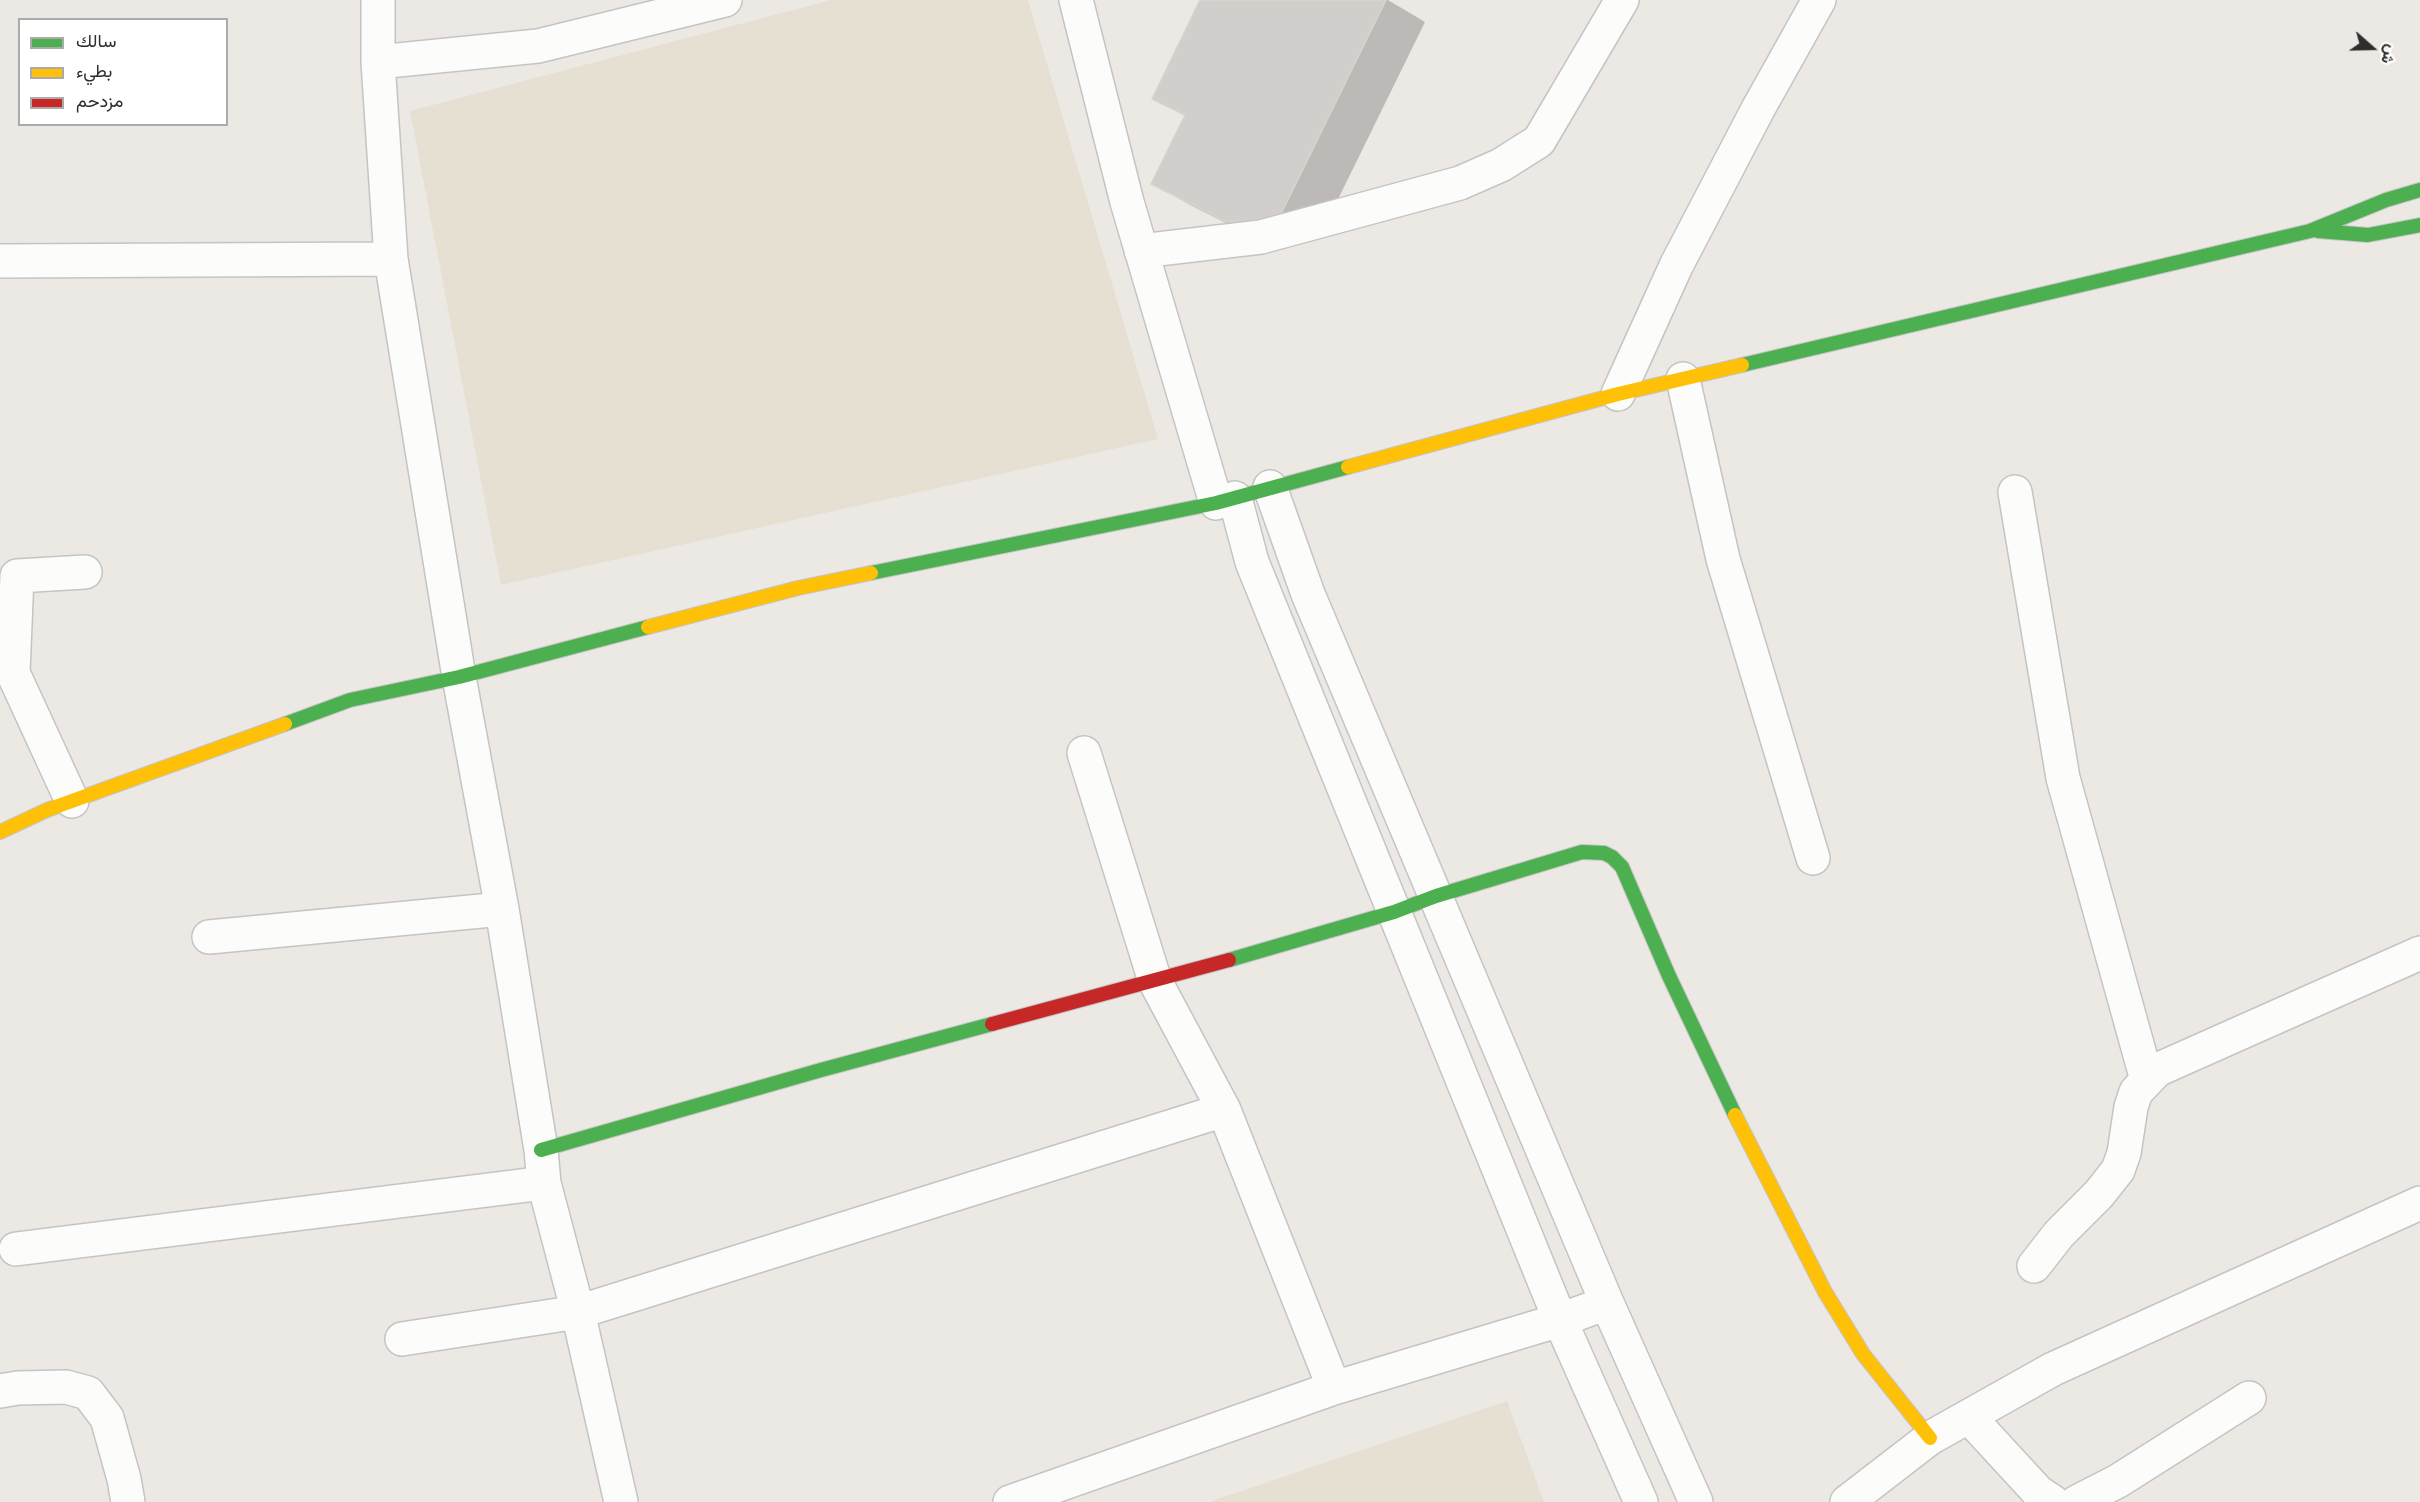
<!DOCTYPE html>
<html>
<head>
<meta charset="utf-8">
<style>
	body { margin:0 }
	#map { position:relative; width:2420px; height:1502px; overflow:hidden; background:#ece8e4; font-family:"Varela Round",Vazirmatn,sans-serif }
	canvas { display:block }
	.legend { position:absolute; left:18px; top:18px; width:210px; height:108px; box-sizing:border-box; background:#fff; border:2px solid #ababab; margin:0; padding:8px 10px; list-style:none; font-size:18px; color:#2e2e2e }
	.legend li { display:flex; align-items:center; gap:12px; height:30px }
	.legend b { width:30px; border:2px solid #ababab }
	.north { position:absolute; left:2342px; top:18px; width:60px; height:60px; -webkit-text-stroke:4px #fff; paint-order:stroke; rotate:110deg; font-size:16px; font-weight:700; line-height:24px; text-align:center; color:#2e2e2e }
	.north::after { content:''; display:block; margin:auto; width:21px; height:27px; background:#2e2e2e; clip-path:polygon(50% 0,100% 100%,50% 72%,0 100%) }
</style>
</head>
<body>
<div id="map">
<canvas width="2420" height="1502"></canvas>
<ul class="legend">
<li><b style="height:8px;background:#4caf50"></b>سالك</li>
<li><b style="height:8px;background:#ffc107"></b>بطيء</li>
<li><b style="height:8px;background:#c62828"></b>مزدحم</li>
</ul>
<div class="north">ش</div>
</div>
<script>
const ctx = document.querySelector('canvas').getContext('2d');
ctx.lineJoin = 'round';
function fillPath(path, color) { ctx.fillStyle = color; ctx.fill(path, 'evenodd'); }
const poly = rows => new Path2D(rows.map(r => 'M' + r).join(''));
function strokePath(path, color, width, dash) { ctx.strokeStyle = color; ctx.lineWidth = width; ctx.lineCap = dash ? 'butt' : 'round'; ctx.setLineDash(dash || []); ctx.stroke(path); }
fillPath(poly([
	[831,0,1028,0,1158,439,501,585,410,111],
	[1507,1401,1544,1502,1209,1502]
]), '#e6e0d3');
fillPath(poly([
	[1201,0,1388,0,1425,22,1318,240,1268,244,1192,206,1153,184,1185,116,1154,98]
]), '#0003');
const building = poly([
	[1200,0,1386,0,1279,218,1227,222,1151,184,1185,115,1152,99,1200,0]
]);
fillPath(building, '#d1cecb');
strokePath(building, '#d7d4d0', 1.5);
const street = poly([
	[378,0,378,62,391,259,459,677,502,909,541,1150,544,1183,578,1312,621,1502],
	[1076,0,1127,202,1216,503],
	[378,62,538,46,725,0],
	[1141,251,1261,237,1460,183,1501,165,1539,141,1622,0],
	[0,261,391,259],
	[1683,379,1723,559,1813,858],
	[1618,394,1676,266,1758,109,1819,0],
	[1270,487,1308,594,1607,1303,1696,1502],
	[2015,492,2063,778,2147,1080],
	[1235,498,1252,562,1560,1320,1641,1502],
	[1084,753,1155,981,1224,1110,1334,1388],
	[72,801,13,673,17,576,85,572],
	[209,937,502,909],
	[16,1249,544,1183],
	[2034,1266,2059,1234,2099,1194,2118,1170,2124,1153,2131,1107,2136,1092,2157,1070,2420,953],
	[402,1339,578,1312,1224,1110],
	[0,1391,18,1388,66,1387,88,1393,107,1418,124,1479,128,1502],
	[1969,1417,2038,1492,2053,1502],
	[1010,1502,1334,1388,1560,1320,1607,1303],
	[1847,1502,1930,1438,2053,1369,2420,1203],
	[2077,1502,2118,1481,2249,1398]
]);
const fast = poly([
	[2318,231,2368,235,2420,225],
	[1742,365,2310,231,2386,200,2420,190],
	[871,573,1216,503,1348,467],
	[285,724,350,700,459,677,648,627],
	[1229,960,1394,912,1436,896,1582,852,1604,853,1612,857,1622,867,1669,976,1735,1115],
	[541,1150,821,1070,992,1024]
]);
const slow = poly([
	[1348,467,1618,394,1742,365],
	[648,627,798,588,871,573],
	[0,832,47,810,285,724],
	[1735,1115,1825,1292,1863,1354,1930,1438]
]);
const jam = poly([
	[992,1024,1229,960]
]);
strokePath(street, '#c5c4c5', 36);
strokePath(fast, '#c5c4c5', 16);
strokePath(slow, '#c5c4c5', 16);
strokePath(jam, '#c5c4c5', 16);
strokePath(street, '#fcfcfb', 33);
strokePath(fast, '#4caf50', 14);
strokePath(slow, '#ffc107', 14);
strokePath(jam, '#c62828', 14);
</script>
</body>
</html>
